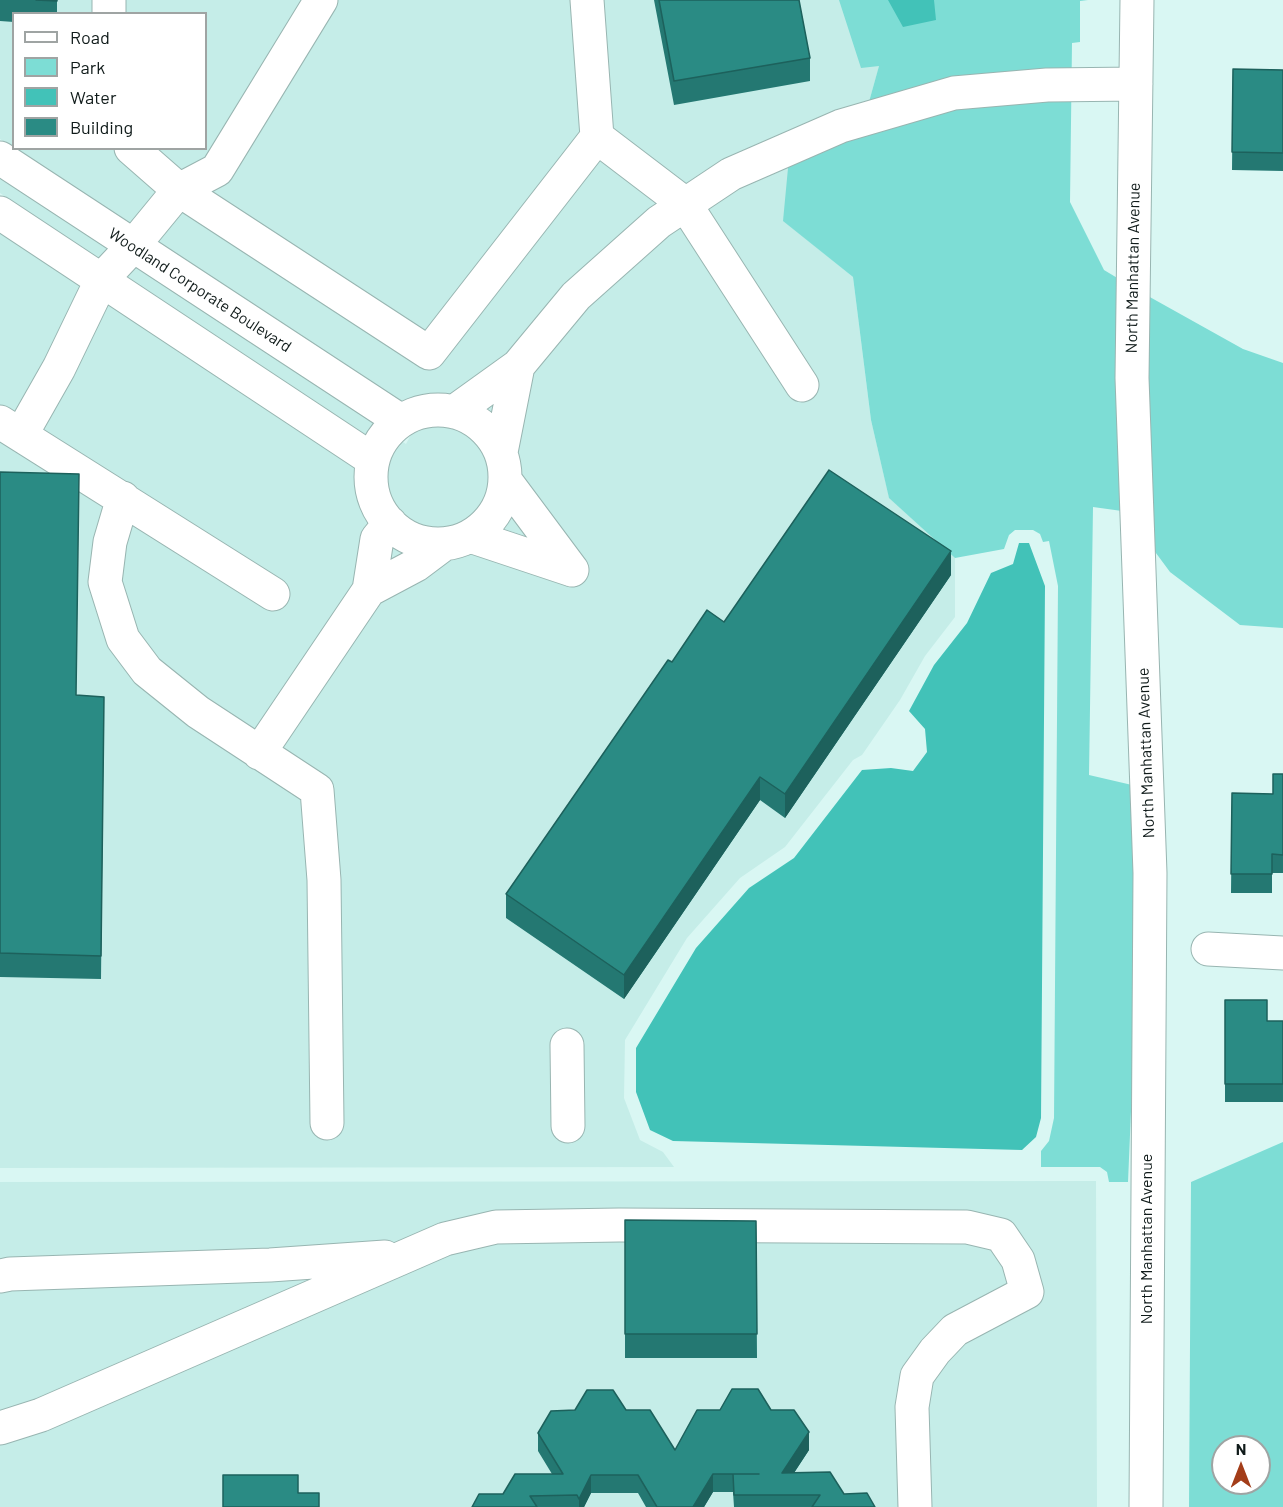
<!DOCTYPE html>
<html>
<head>
<meta charset="utf-8">
<style>
	body { margin:0 }
	#map { position:relative; width:1283px; height:1507px; overflow:hidden; background:#d9f7f3; font-family:Barlow,sans-serif }
	canvas { display:block }
	.legend { position:absolute; left:12px; top:12px; width:195px; height:138px; box-sizing:border-box; background:#fff; border:2px solid #9fa4a3; margin:0; padding:8px 10px; list-style:none; font-size:18px; color:#101b1a }
	.legend li { display:flex; align-items:center; gap:12px; height:30px }
	.legend b { width:30px; border:2px solid #9fa4a3 }
	.north { position:absolute; left:1211px; top:1435px; width:60px; height:60px; box-sizing:border-box; background:#fff; border:2px solid #9fa4a3; border-radius:50%; rotate:0deg; font-size:16px; font-weight:700; line-height:24px; text-align:center; color:#101b1a }
	.north::after { content:''; display:block; margin:auto; width:21px; height:27px; background:#a33d19; clip-path:polygon(50% 0,100% 100%,50% 72%,0 100%) }
</style>
</head>
<body>
<div id="map">
<canvas width="1283" height="1507"></canvas>
<ul class="legend">
<li><b style="height:8px;background:#fff"></b>Road</li>
<li><b style="height:16px;background:#7dddd5"></b>Park</li>
<li><b style="height:16px;background:#42c2b8"></b>Water</li>
<li><b style="height:16px;background:#2a8b84"></b>Building</li>
</ul>
<div class="north">N</div>
</div>
<script>
const ctx = document.querySelector('canvas').getContext('2d');
ctx.lineJoin = 'round';
function fillPath(path, color) { ctx.fillStyle = color; ctx.fill(path, 'evenodd'); }
const poly = rows => new Path2D(rows.map(r => 'M' + r).join(''));
function strokePath(path, color, width, dash) { ctx.strokeStyle = color; ctx.lineWidth = width; ctx.lineCap = dash ? 'butt' : 'round'; ctx.setLineDash(dash || []); ctx.stroke(path); }
function drawText(font, color, halo, rows, align = 'center') {
  ctx.font = font + ' Barlow,sans-serif'; ctx.lineWidth = 4.5; ctx.setLineDash([]); ctx.textBaseline = 'middle'; ctx.strokeStyle = halo; ctx.fillStyle = color; for (const [text, x, y, turn = 0] of rows) {
    ctx.save(); ctx.translate(x, y); ctx.rotate((+turn || 0) * Math.PI / 180); ctx.textAlign = isNaN(turn) ? turn : align; if (halo) ctx.strokeText(text, 0, 0); ctx.fillText(text, 0, 0); ctx.restore();
  }
}
fillPath(poly([
	[0,0,863,0,884,49,867,109,783,220,853,277,871,420,889,497,955,558,955,617,925,656,900,700,862,755,853,760,785,847,740,878,687,938,625,1040,624,1098,640,1140,663,1152,674,1167,0,1168,0,232,378,482,393,454,0,193,0,178,406,444,421,415,15,149,206,148,206,14,14,14,13,148,0,139],
	[1096,1181,1097,1507,0,1507,0,1182]
]), '#c5ede8');
fillPath(poly([
	[839,0,1088,0,1080,1,1080,42,1072,43,1070,202,1104,270,1119,279,1122,511,1093,507,1089,775,1132,785,1135,873,1133,1064,1128,1182,1109,1182,1107,1172,1100,1167,1041,1167,1041,1151,1049,1141,1054,1118,1058,586,1049,541,1043,542,1040,534,1033,530,1015,530,1009,535,1004,549,955,558,889,498,871,420,853,277,783,221,790,147,867,109,879,66,861,68],
	[1148,296,1243,349,1283,363,1283,628,1240,625,1170,572,1153,549,1147,378],
	[1283,1142,1283,1507,1189,1507,1191,1182],
	[1223,1447,1259,1447,1259,1483,1223,1483]
]), '#7dddd5');
fillPath(poly([
	[888,0,934,0,936,20,903,27],
	[1019,543,1029,543,1045,586,1041,1118,1036,1137,1022,1150,673,1141,650,1130,636,1092,636,1048,696,948,749,888,794,858,862,770,891,768,913,771,927,752,925,729,909,711,934,665,967,623,991,573,1013,564]
]), '#42c2b8');
const minor = poly([
	[587,0,597,137],
	[1137,0,1132,378,1150,873,1146,1507],
	[109,14,109,0],
	[131,148,179,190,217,170,321,0],
	[0,158,401,421],
	[0,213,373,460],
	'371 477a67 67 0 1 1 134 0a67 67 0 1 1-134 0Z',
	[454,412,518,366,576,296,659,222,731,174,841,126,954,93,1047,85,1136,84],
	[0,422,273,594],
	[21,435,59,368,102,279,133,246,179,190,429,353,597,137,685,204,802,385],
	[501,452,518,366],
	[505,480,572,570],
	[123,498,110,542,105,582,123,639,147,671,198,712,317,790,324,880,327,1123],
	[470,536,572,570],
	[369,590,416,565,444,544],
	[259,753,369,590,377,539,390,523],
	[1208,949,1283,953],
	[567,1045,568,1126],
	[0,1276,10,1274,270,1265,385,1257],
	[0,1428,41,1415,445,1239,496,1227,619,1225,967,1227,1001,1235,1018,1260,1027,1292,955,1330,935,1351,917,1376,912,1407,915,1507]
]);
strokePath(minor, '#98b5b1', 35);
strokePath(minor, '#fff', 33);
fillPath(poly([
	[0,0,57,0,57,14,14,14,14,22,0,21],
	[654,0,799,0,810,58,810,81,674,105],
	[1233,69,1283,70,1283,171,1232,170],
	[0,472,76,695,104,697,101,979,0,977],
	[951,575,785,818,760,800,624,999,506,918,506,894,672,662,724,622],
	[1283,774,1283,873,1272,873,1272,893,1231,893,1232,793,1273,794],
	[1225,1000,1267,1021,1283,1021,1283,1102,1225,1102],
	[625,1220,756,1221,757,1358,625,1358],
	[626,1410,675,1450,771,1410,809,1450,794,1473,875,1507,734,1507,733,1492,713,1492,704,1507,646,1507,638,1493,591,1493,584,1507,472,1507,552,1474,538,1451,538,1433]
]), '#247872');
fillPath(poly([
	[951,551,951,575,785,818,785,794],
	[760,777,760,800,624,999,624,975],
	[809,1432,809,1450,782,1491,782,1473],
	[713,1474,713,1492,704,1507,693,1507],
	[591,1475,591,1493,584,1507,579,1507,579,1499]
]), '#1d615c');
const building = poly([
	[36,0,57,0,57,1,36,0],
	[659,0,799,0,810,58,674,81,659,0],
	[1233,69,1283,70,1283,153,1232,152,1233,69],
	[829,470,951,551,785,794,760,777,624,975,506,894,668,660,672,662,707,610,724,622,829,470],
	[0,472,79,474,76,695,104,697,101,956,0,953,0,472],
	[1273,774,1283,774,1283,855,1272,854,1272,874,1231,874,1232,793,1273,794,1273,774],
	[1225,1000,1267,1000,1267,1021,1283,1021,1283,1084,1225,1084,1225,1000],
	[625,1220,756,1221,757,1334,625,1334,625,1220],
	[732,1389,758,1389,771,1410,794,1410,809,1432,782,1473,830,1472,844,1494,867,1493,875,1507,812,1507,820,1495,734,1495,733,1474,759,1474,713,1474,693,1507,657,1507,638,1475,591,1475,579,1499,577,1495,530,1496,537,1507,472,1507,479,1494,503,1494,515,1474,563,1474,538,1433,551,1411,575,1410,587,1390,613,1390,626,1410,650,1410,675,1450,697,1410,720,1410,732,1389],
	[223,1475,298,1475,298,1493,319,1493,319,1507,223,1507,223,1475]
]);
fillPath(building, '#2a8b84');
strokePath(building, '#1d615c', 1.5);
drawText('16px', '#101b1a', '#fff', [
	["North Manhattan Avenue",1133,268,-89],
	["Woodland Corporate Boulevard",200,290,33],
	["North Manhattan Avenue",1146,753,-92],
	["North Manhattan Avenue",1147,1239,-90]
]);
</script>
</body>
</html>
